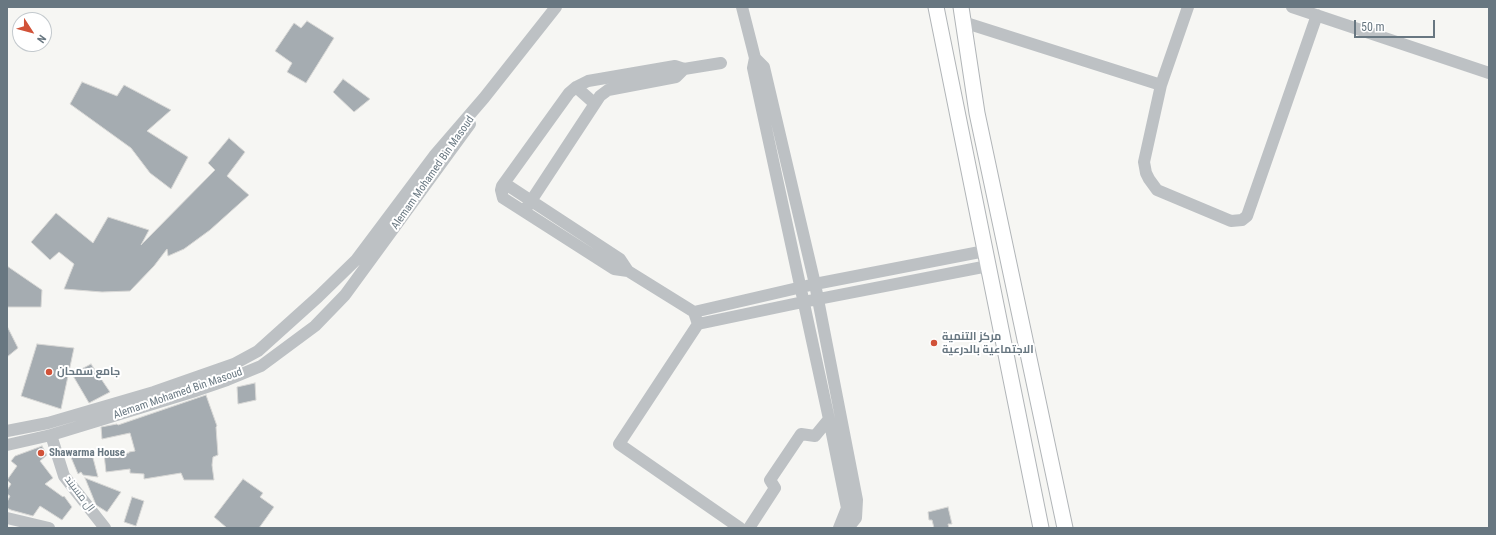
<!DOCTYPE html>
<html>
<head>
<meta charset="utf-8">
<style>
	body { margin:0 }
	#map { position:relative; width:1496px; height:535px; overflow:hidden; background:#f6f6f3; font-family:"Roboto Condensed",sans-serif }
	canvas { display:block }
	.frame { position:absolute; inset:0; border:8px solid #687781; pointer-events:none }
	.north { position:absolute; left:12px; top:12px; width:40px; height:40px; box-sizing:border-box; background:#fff; border:1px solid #c3c9cd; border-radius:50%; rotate:126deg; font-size:11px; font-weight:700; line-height:16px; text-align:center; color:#687781 }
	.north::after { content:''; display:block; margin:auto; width:14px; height:18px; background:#d15238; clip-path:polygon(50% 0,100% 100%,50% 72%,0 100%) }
	.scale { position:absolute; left:1354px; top:20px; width:81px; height:18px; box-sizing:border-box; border:2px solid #687781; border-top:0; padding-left:5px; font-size:12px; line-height:14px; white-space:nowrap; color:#687781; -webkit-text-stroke:3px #fff; paint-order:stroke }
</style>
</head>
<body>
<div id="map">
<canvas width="1496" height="535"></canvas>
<div class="frame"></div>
<div class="north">N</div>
<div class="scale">50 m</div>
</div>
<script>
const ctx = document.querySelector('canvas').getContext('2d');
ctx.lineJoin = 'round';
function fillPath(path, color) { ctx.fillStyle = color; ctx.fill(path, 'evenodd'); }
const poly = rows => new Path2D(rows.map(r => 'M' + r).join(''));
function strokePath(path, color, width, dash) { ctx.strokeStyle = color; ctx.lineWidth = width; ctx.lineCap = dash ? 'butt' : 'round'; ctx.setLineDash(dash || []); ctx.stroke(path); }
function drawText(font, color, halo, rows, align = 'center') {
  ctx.font = font + ' "Roboto Condensed",Cairo,sans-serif'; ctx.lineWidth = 4; ctx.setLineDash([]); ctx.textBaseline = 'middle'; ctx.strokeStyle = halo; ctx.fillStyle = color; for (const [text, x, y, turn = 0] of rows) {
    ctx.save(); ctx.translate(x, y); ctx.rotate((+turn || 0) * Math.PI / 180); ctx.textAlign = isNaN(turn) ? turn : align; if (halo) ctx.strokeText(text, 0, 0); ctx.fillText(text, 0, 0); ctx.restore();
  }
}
const building = poly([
	[307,21,334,38,306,83,287,72,292,63,275,51,294,23,301,28,307,21],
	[343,79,370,99,354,112,333,92,343,79],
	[82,82,117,96,124,85,171,110,147,131,188,157,171,189,150,173,131,148,70,104,82,82],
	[229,138,245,152,227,176,249,195,210,230,184,249,168,256,167,249,154,266,130,291,102,292,64,289,74,264,59,252,50,260,31,242,56,213,93,243,108,217,149,230,141,245,215,170,208,163,229,138],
	[7,266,42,290,41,307,7,307,7,266],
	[7,326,18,348,7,357,7,326],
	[37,344,74,348,61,409,21,396,37,344],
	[91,364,110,392,89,403,72,374,91,364],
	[255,383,256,400,238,404,237,387,255,383],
	[206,395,217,426,216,427,218,455,213,457,212,465,214,480,184,480,181,473,144,479,144,474,130,473,130,469,106,472,104,454,129,453,129,452,135,451,130,433,102,439,101,427,117,424,118,425,206,395],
	[42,446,47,455,40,461,53,478,45,484,63,497,64,496,72,507,62,520,40,506,33,516,11,510,7,508,7,502,10,496,7,494,7,490,11,484,7,480,17,466,11,461,15,456,42,446],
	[92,454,98,477,83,475,81,472,78,474,70,455,92,454],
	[85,478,121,492,107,512,96,505,85,478],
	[243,479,263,493,260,497,274,507,259,528,227,528,214,517,243,479],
	[132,497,144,501,136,526,124,522,132,497],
	[948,507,952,524,948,524,949,528,934,528,932,520,929,520,928,512,948,507]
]);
fillPath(building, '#a5acb1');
strokePath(building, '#d7d7d5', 1);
const major = poly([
	[936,7,1041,528],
	[961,7,977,113,1065,528]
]);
strokePath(major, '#b1b5b8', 17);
strokePath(poly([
	[742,7,755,58,753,68,829,419,847,508,839,528],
	[1292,7,1489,73],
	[963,22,1161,85,1188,7],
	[755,58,764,67,815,284,857,500,856,518,848,528],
	[1161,85,1144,162,1146,173,1149,179,1157,190,1231,221,1242,220,1247,216,1317,15],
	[576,87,594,103],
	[504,183,620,259,628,271,694,312],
	[527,207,600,96,608,90,676,77,684,69],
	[628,271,614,269,503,198,501,190,502,186,569,93,576,87,588,81,675,66,684,69,721,63],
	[698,324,694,312,815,284,985,251],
	[7,431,48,423,154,392,234,364,258,351,318,297,356,260,434,156,484,98,556,7],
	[51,435,64,476,105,528],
	[7,445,51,435,192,392,227,380,261,366,315,326,345,295,470,124],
	[7,518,49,528],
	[740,528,619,444,698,324,803,302,988,266],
	[749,528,775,488,770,480,801,434,815,436,829,419]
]), '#bdc1c4', 12);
strokePath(major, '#fff', 15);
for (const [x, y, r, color] of [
	[934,343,4,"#d15238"],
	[49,372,4,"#d15238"],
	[41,453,4,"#d15238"]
]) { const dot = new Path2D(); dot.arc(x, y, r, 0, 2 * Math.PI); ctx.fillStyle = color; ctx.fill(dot); strokePath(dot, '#fff', 1.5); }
drawText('11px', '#687781', '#fff', [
	["Alemam Mohamed Bin Masoud",433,173,-55],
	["Alemam Mohamed Bin Masoud",178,394,-19],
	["ال مسيند",79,494,53]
]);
drawText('bold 11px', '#687781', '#fff', [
	["مركز التنمية",942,337],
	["الاجتماعية بالدرعية",942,350],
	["جامع سمحان",57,372],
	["Shawarma House",49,453]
], 'left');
</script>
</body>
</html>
